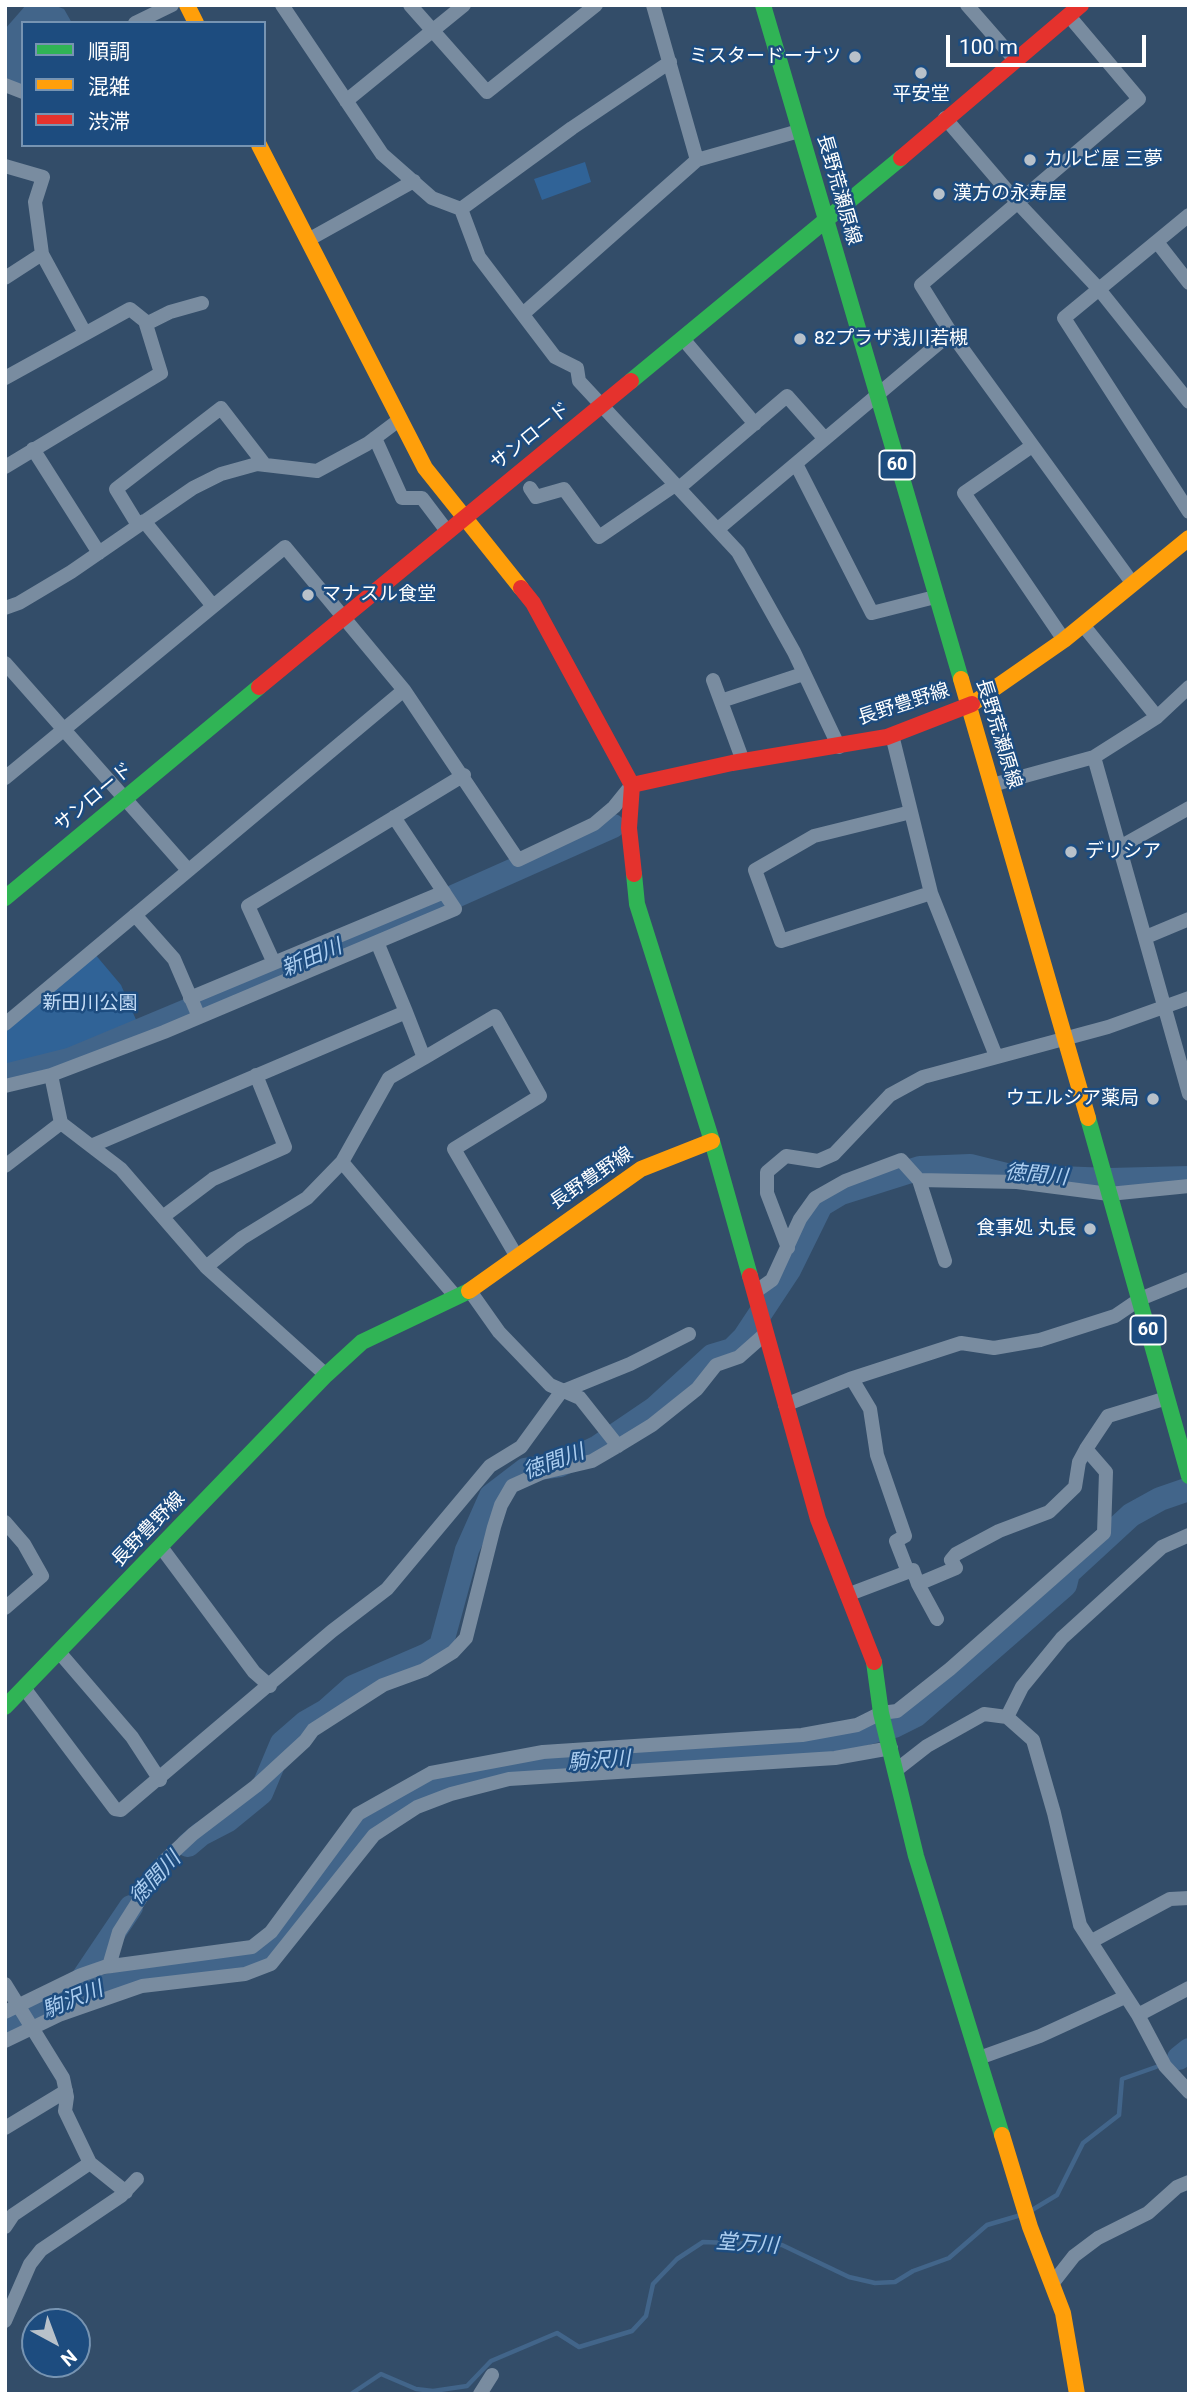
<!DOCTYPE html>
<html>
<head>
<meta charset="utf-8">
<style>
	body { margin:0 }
	#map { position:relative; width:1194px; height:2399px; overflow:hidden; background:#334d69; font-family:Roboto,"Noto Sans JP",sans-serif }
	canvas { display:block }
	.frame { position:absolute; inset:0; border:7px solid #fff; pointer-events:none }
	.legend { position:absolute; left:21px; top:21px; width:245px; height:126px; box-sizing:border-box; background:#1d4c7f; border:2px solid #7794b2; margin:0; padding:9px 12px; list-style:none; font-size:21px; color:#fff }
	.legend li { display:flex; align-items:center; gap:14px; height:35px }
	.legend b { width:35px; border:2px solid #7794b2 }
	.north { position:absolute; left:21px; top:2308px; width:70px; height:70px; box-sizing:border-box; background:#1d4c7f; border:2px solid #7794b2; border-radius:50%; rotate:139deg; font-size:19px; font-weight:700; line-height:28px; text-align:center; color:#fff }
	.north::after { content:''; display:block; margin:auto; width:24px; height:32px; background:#b8c1ca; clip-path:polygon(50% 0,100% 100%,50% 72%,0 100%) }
	.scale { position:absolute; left:946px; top:35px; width:200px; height:32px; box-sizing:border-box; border:4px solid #fff; border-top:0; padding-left:9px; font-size:21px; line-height:24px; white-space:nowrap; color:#fff; -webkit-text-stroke:5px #1d4c7f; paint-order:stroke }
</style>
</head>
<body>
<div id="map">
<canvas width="1194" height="2399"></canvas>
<div class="frame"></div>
<ul class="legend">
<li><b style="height:9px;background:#30b455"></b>順調</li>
<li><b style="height:9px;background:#ff9f0a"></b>混雑</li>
<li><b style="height:9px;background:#e5322d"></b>渋滞</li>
</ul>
<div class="north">N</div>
<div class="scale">100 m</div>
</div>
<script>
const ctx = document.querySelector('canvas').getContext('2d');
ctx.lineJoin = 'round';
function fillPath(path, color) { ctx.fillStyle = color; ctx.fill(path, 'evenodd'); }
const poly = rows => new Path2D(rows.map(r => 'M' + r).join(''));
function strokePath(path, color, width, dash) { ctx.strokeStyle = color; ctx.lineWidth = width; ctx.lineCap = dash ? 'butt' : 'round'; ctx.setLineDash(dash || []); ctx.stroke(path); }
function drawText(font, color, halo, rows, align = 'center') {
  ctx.font = font + ' Roboto,"Noto Sans JP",sans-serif'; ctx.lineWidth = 5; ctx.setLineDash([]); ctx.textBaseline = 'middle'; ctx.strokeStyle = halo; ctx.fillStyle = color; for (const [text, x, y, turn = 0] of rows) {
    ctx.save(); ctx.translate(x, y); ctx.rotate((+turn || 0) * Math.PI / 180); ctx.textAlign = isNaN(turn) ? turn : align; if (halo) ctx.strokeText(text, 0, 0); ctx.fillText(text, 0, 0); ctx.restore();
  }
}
fillPath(poly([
	[585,162,591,182,542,200,534,179],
	[94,953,121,985,137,1022,73,1048,5,1067,5,1027]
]), '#306397');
fillPath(poly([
	[26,5,56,6,64,9,72,23,23,23,23,87,5,79,5,29]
]), '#42658a');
strokePath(poly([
	[1032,2210,1057,2195,1083,2143,1119,2115,1122,2079,1156,2067],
	[351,2394,381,2374,416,2389,433,2391,467,2386,491,2361,557,2333,579,2347,632,2331,646,2316,653,2284,677,2259,703,2242,782,2245,849,2277,875,2283,895,2282,913,2271,949,2258,987,2225,1021,2215]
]), '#42658a', 4.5);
strokePath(poly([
	[5,1076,69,1060,352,942,613,826],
	[188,1845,201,1834,228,1820,261,1793,282,1743,305,1723,326,1711,353,1687,427,1655,441,1646,467,1550,491,1496,525,1470,560,1465,598,1447,654,1409,712,1356,732,1350,744,1338,789,1270,821,1205,841,1193,920,1168,970,1166,1010,1176,1109,1180,1189,1178],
	[67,2002,131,1907],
	[5,2029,95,1989,195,1965,243,1964,280,1939,327,1871,375,1816,422,1792,509,1767,684,1757,736,1751,807,1749,894,1726,916,1715,1065,1585,1068,1573,1131,1515,1160,1499,1189,1489],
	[1179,2058,1189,2050]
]), '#42658a', 24);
strokePath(poly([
	[282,5,382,154,432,198,461,209],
	[410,5,487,92,596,5],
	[967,5,1015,60],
	[1069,16,1139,99,921,285,951,333,1133,584],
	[135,23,172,5],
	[5,85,23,92],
	[346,101,464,5],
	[945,118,1017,202,1098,288,1189,402],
	[697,160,799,131],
	[5,166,43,177,35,202,42,254,85,333],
	[461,209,479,257,555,357,577,368,579,381,738,552,794,652,839,747],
	[461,209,572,128,670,62],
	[1189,215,1064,318,1189,512],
	[308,240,414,181],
	[1157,242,1189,283],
	[5,278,42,254],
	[524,313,697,160,653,5],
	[146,324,170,312,202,303],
	[684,340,755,424],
	[5,378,130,309,145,321,161,373,5,467],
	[375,438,402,498,422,498,447,531],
	[1032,446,964,493,1064,640],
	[33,449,99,553],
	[796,464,872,613,935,597],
	[530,488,536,497,564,489,599,537,675,485],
	[679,488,787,396,825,439],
	[144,521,213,606],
	[138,525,116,489,221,408,265,465],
	[718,529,951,333],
	[5,608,19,603,71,572,193,488,221,474,257,464,317,471,367,444,399,420],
	[1083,625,1157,717],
	[5,663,188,870],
	[713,680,743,761],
	[721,701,803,674],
	[892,735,931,893,996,1056],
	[1094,757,1189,1094],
	[5,778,285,547,404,690,518,860,594,824,614,807,631,786],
	[992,785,1094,757,1157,717,1189,687],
	[911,812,814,836,755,870,781,941,931,893],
	[1118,848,1189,808],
	[135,915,174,959,199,1017],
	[1146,937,1189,919],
	[274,963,248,906,464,775],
	[190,998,444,892],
	[406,1012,424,1058,495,1016,540,1096,454,1149,517,1257],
	[5,1024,404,690],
	[424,1058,389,1078,342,1162,456,1297],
	[51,1075,61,1123,121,1169,206,1267,326,1375],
	[5,1086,51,1075,164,1032,455,909,394,817],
	[91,1146,406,1012,377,942],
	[5,1166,61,1123],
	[919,1180,945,1261],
	[164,1216,213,1179,285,1147,256,1075],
	[788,1248,767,1193,767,1172,786,1156,818,1161,834,1154,890,1095,923,1077,1108,1027,1189,998],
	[206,1267,242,1238,307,1198,342,1162],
	[470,1291,499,1332,550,1385,580,1398,618,1446],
	[755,1292,772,1280,800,1219,815,1198,845,1181,901,1160,919,1180,1017,1182,1109,1194,1189,1186],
	[852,1379,870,1409,877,1455,905,1536,896,1541,908,1572],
	[785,1405,850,1379,961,1343,994,1348,1040,1340,1115,1316,1140,1299,1189,1279],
	[5,1522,24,1544,42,1576,5,1608],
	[161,1547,254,1672,270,1686],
	[918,1584,937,1619],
	[847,1595,913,1570,918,1584,956,1568,951,1560,956,1554,999,1531,1049,1512,1075,1487,1079,1462,1086,1449],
	[59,1652,132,1737,160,1780],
	[24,1688,115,1809,121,1810,332,1631,387,1589,490,1466,521,1447,561,1392,630,1364,689,1334],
	[1007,1717,1022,1687,1062,1638,1162,1547,1189,1535],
	[895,1771,927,1746,984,1714,1007,1717,1033,1740,1054,1813,1080,1925,1138,2015,1165,2066,1189,2092],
	[1092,1941,1170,1899,1189,1898],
	[109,1966,119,1932,164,1861,193,1834,256,1786,305,1741,313,1730,383,1685,424,1670,453,1652,466,1638,494,1527,501,1505,512,1486,541,1473,592,1461,616,1447,652,1425,697,1389,716,1365,739,1357,765,1334],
	[5,1984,63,2078,67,2097,65,2111,90,2163,126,2192],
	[5,2012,81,1975,104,1967,252,1947,271,1932,358,1814,431,1773,543,1752,802,1735,857,1725,881,1713,897,1711,950,1669,1104,1533,1106,1472,1086,1449,1108,1416,1167,1398],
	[1138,2015,1189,1988],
	[5,2041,59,2015,142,1986,245,1974,271,1964,374,1835,417,1807,451,1794,509,1779,835,1758,891,1748],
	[979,2058,1040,2036,1125,1997],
	[5,2128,66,2091],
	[5,2227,13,2215,90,2163],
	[1052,2284,1074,2256,1098,2238,1148,2213,1177,2187,1189,2182],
	[5,2321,30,2264,41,2250,121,2196,137,2179],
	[480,2394,492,2375]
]), '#798ca0', 14);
strokePath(poly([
	[763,5,961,679],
	[631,381,901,158],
	[634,874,637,904,712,1141,750,1276],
	[5,898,259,687],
	[1088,1118,1189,1476],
	[874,1662,881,1713,916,1856,1002,2135],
	[5,1707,326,1375,362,1342,469,1291]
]), '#30b455', 16);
strokePath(poly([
	[187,5,196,23],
	[259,145,425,468,521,588],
	[961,679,1088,1118],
	[972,704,1064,640,1189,538],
	[469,1291,641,1169,712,1141],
	[1002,2135,1030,2227,1063,2313,1077,2394]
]), '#ff9f0a', 16);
strokePath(poly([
	[901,158,1081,5],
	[521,588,533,603,632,785,629,828,634,874],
	[259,687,631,381],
	[632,785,732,763,887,737,972,704],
	[750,1276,818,1519,874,1662]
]), '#e5322d', 16);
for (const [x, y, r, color] of [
	[855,57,7,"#b8c1ca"],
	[921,73,7,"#b8c1ca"],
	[1030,160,7,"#b8c1ca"],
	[939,194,7,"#b8c1ca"],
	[800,339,7,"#b8c1ca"],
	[308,595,7,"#b8c1ca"],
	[1071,852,7,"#b8c1ca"],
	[1153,1099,7,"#b8c1ca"],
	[1090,1229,7,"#b8c1ca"]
]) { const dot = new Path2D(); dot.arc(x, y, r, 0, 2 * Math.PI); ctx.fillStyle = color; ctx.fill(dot); strokePath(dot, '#1d4c7f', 2.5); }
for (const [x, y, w] of [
	[897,465,35],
	[1148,1330,35]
]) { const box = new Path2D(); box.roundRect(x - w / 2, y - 14.5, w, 29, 5); ctx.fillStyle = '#1d4c7f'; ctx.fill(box); strokePath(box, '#fff', 2); }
drawText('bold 18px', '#fff', null, [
	["60",897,465],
	["60",1148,1330]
]);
drawText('19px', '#fff', '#1d4c7f', [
	["ミスタードーナツ",841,57,"right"],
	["平安堂",921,95,"center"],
	["カルビ屋 三夢",1044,160],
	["漢方の永寿屋",953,194],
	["82プラザ浅川若槻",814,339],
	["マナスル食堂",322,595],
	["デリシア",1085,852],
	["ウエルシア薬局",1139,1099,"right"],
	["食事処 丸長",1076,1229,"right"]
], 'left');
drawText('19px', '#fff', '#1d4c7f', [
	["長野荒瀬原線",838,190,74],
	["サンロード",531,437,-39],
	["長野豊野線",904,705,-18],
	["長野荒瀬原線",998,734,73],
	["サンロード",94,798,-40],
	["長野豊野線",592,1179,-34],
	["長野豊野線",149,1530,-46]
]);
drawText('19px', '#c5ddf7', '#1d4c7f', [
	["新田川公園",90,1004]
]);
drawText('italic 21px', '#accef0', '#1d4c7f', [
	["新田川",312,959,-23],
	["徳間川",1036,1176,5],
	["徳間川",554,1463,-20],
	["駒沢川",599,1762,-4],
	["徳間川",156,1879,-47],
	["駒沢川",73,2001,-22],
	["堂万川",747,2245,4]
]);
</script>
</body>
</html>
